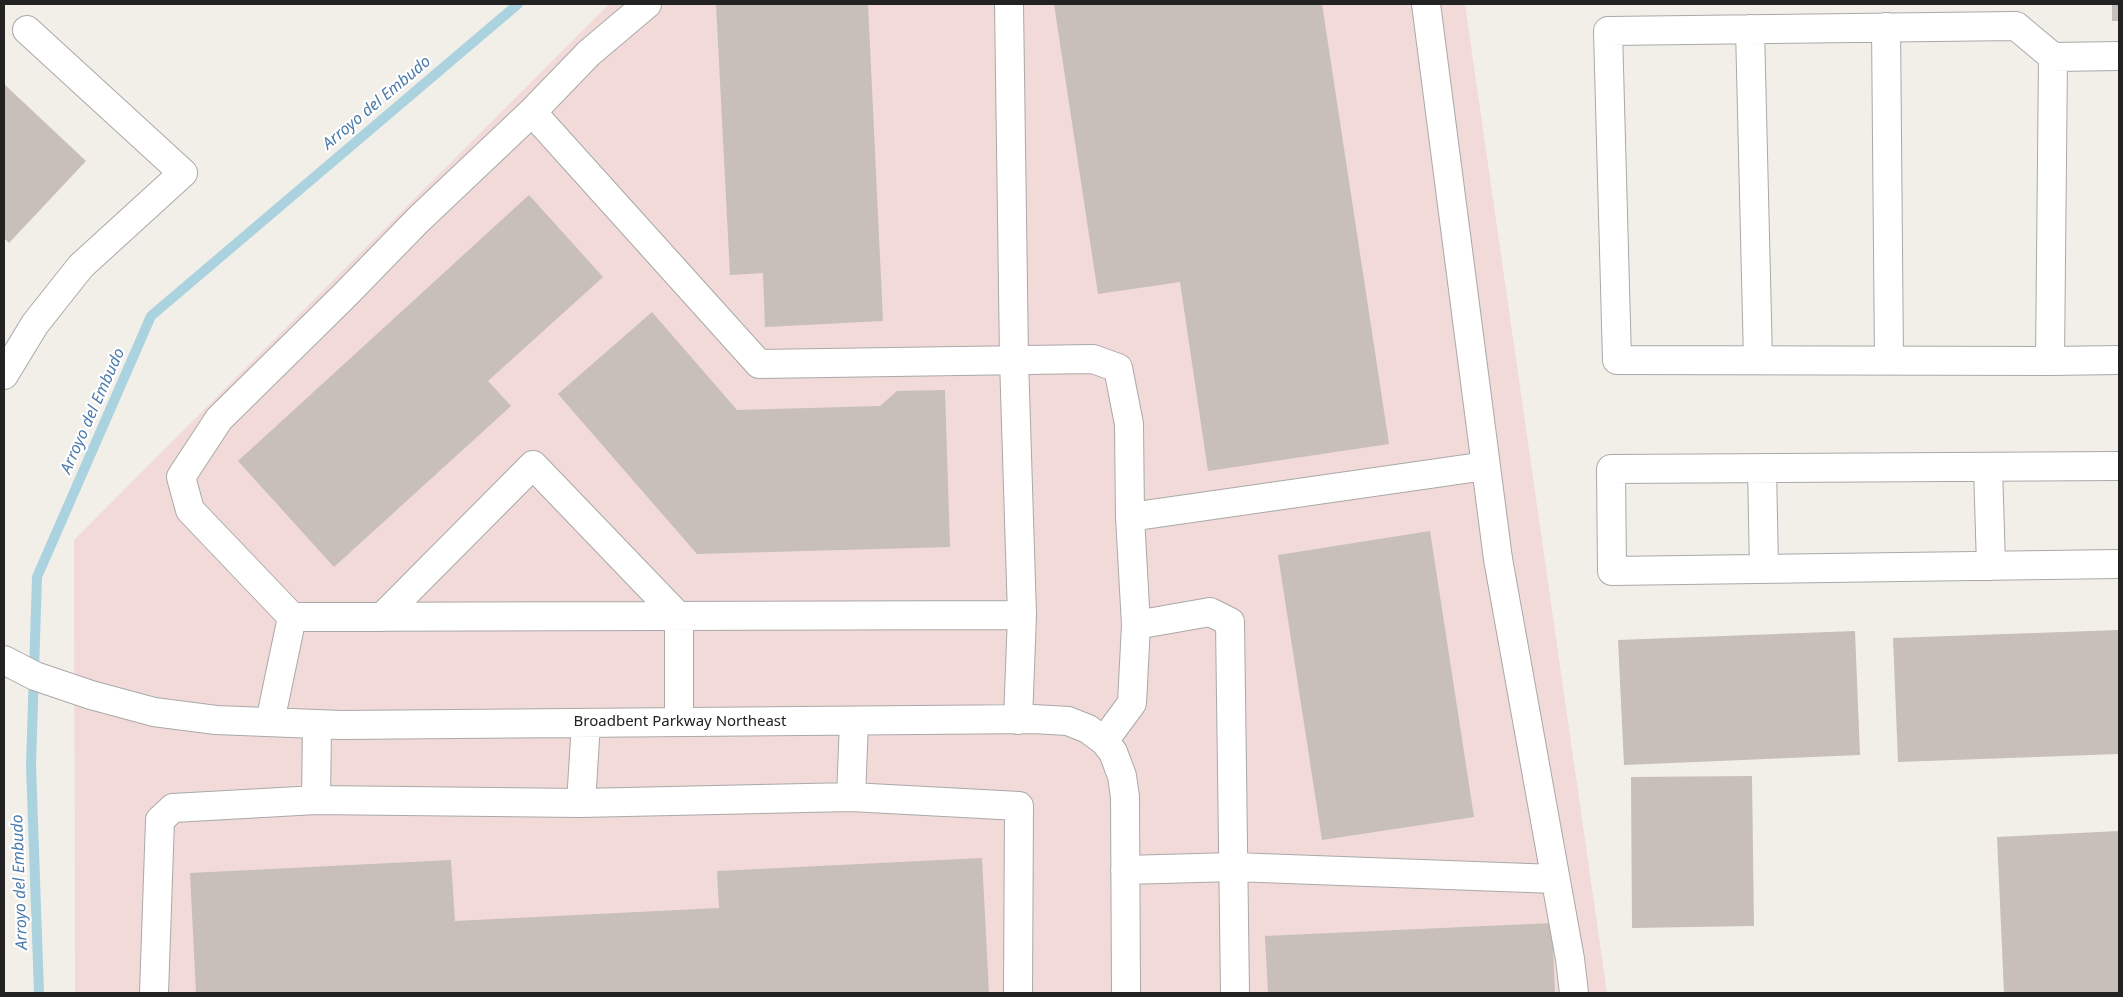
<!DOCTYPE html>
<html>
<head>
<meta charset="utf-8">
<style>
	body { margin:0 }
	#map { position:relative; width:2123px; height:997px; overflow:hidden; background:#f2efe9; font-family:"Noto Sans",sans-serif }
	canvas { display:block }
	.frame { position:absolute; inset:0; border:5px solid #222; pointer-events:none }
</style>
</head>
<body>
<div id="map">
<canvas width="2123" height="997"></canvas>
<div class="frame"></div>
</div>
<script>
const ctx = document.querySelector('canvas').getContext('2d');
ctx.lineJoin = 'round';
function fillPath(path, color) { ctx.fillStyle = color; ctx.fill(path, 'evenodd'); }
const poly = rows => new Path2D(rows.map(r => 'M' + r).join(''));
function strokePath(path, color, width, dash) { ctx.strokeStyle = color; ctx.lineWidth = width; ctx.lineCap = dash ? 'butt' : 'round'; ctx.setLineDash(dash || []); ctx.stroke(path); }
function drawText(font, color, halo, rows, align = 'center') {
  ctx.font = font + ' "Noto Sans",sans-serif'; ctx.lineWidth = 4.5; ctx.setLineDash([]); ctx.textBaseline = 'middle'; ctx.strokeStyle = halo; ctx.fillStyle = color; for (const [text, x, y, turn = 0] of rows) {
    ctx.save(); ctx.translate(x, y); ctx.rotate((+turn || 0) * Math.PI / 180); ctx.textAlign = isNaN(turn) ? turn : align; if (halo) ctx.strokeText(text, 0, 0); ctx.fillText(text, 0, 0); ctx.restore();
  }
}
fillPath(poly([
	[609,4,1465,4,1607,993,75,993,74,540]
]), '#f2dad9');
strokePath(poly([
	[39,993,31,765,37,577,151,316,518,4]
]), '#aad3df', 10);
fillPath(poly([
	[716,4,868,4,883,321,765,327,763,273,730,275],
	[1054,4,1322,4,1389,444,1208,471,1180,282,1098,294],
	[2112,4,2119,4,2119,21,2112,21],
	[4,84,86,161,9,243,4,238],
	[529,195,603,277,488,381,511,406,334,567,238,461],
	[652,312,737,410,880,406,897,391,945,390,950,547,697,554,558,394],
	[1430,531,1474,817,1322,840,1278,555],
	[2119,630,2119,754,1898,762,1893,638],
	[1855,631,1860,755,1624,765,1618,640],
	[1752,776,1754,926,1632,928,1631,777],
	[2119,831,2119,993,2004,993,1997,837],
	[982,858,989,993,196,993,190,873,451,860,455,921,719,908,717,871],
	[1552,923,1555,993,1268,993,1265,936]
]), '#c7bfb8');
const minor = poly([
	[647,4,589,53,532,112,418,220,345,295,219,419,181,477,190,510,292,617,1022,615],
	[1009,4,1014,359,1022,615,1018,720],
	[1426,4,1498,559,1570,959,1574,993],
	[1886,27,1889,360],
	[1750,29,1758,360],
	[2119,56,2053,57,2050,361,2119,360],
	[532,112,759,364,1093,359,1118,368,1129,424,1130,517,1136,625,1132,703,1104,741],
	[2050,361,1617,360,1608,31,2016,26,2053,57],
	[4,375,35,324,81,266,183,173,27,30],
	[2119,466,1611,469,1612,571,2119,564],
	[1988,467,1991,566],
	[1762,468,1764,569],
	[1130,517,1486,466],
	[382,617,533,465,679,617,679,722],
	[1136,625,1210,612,1230,622,1235,993],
	[4,660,35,676,91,695,154,712,216,720,341,725,1033,719,1068,721,1088,729,1104,741,1113,752,1122,776,1125,797,1126,993],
	[270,722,292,617],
	[851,797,854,722],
	[316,800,317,724],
	[581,803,586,723],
	[1125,870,1234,867,1555,879],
	[154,993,160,820,173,808,316,800,581,803,851,797,1019,806,1018,993]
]);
strokePath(minor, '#a9a9a9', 30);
strokePath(minor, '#fff', 28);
drawText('15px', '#222', '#fff', [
	["Broadbent Parkway Northeast",680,722]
]);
drawText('italic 16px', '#4a7aab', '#fff', [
	["Arroyo del Embudo",377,103,-40],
	["Arroyo del Embudo",93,411,-66],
	["Arroyo del Embudo",20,882,-92]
]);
</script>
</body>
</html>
